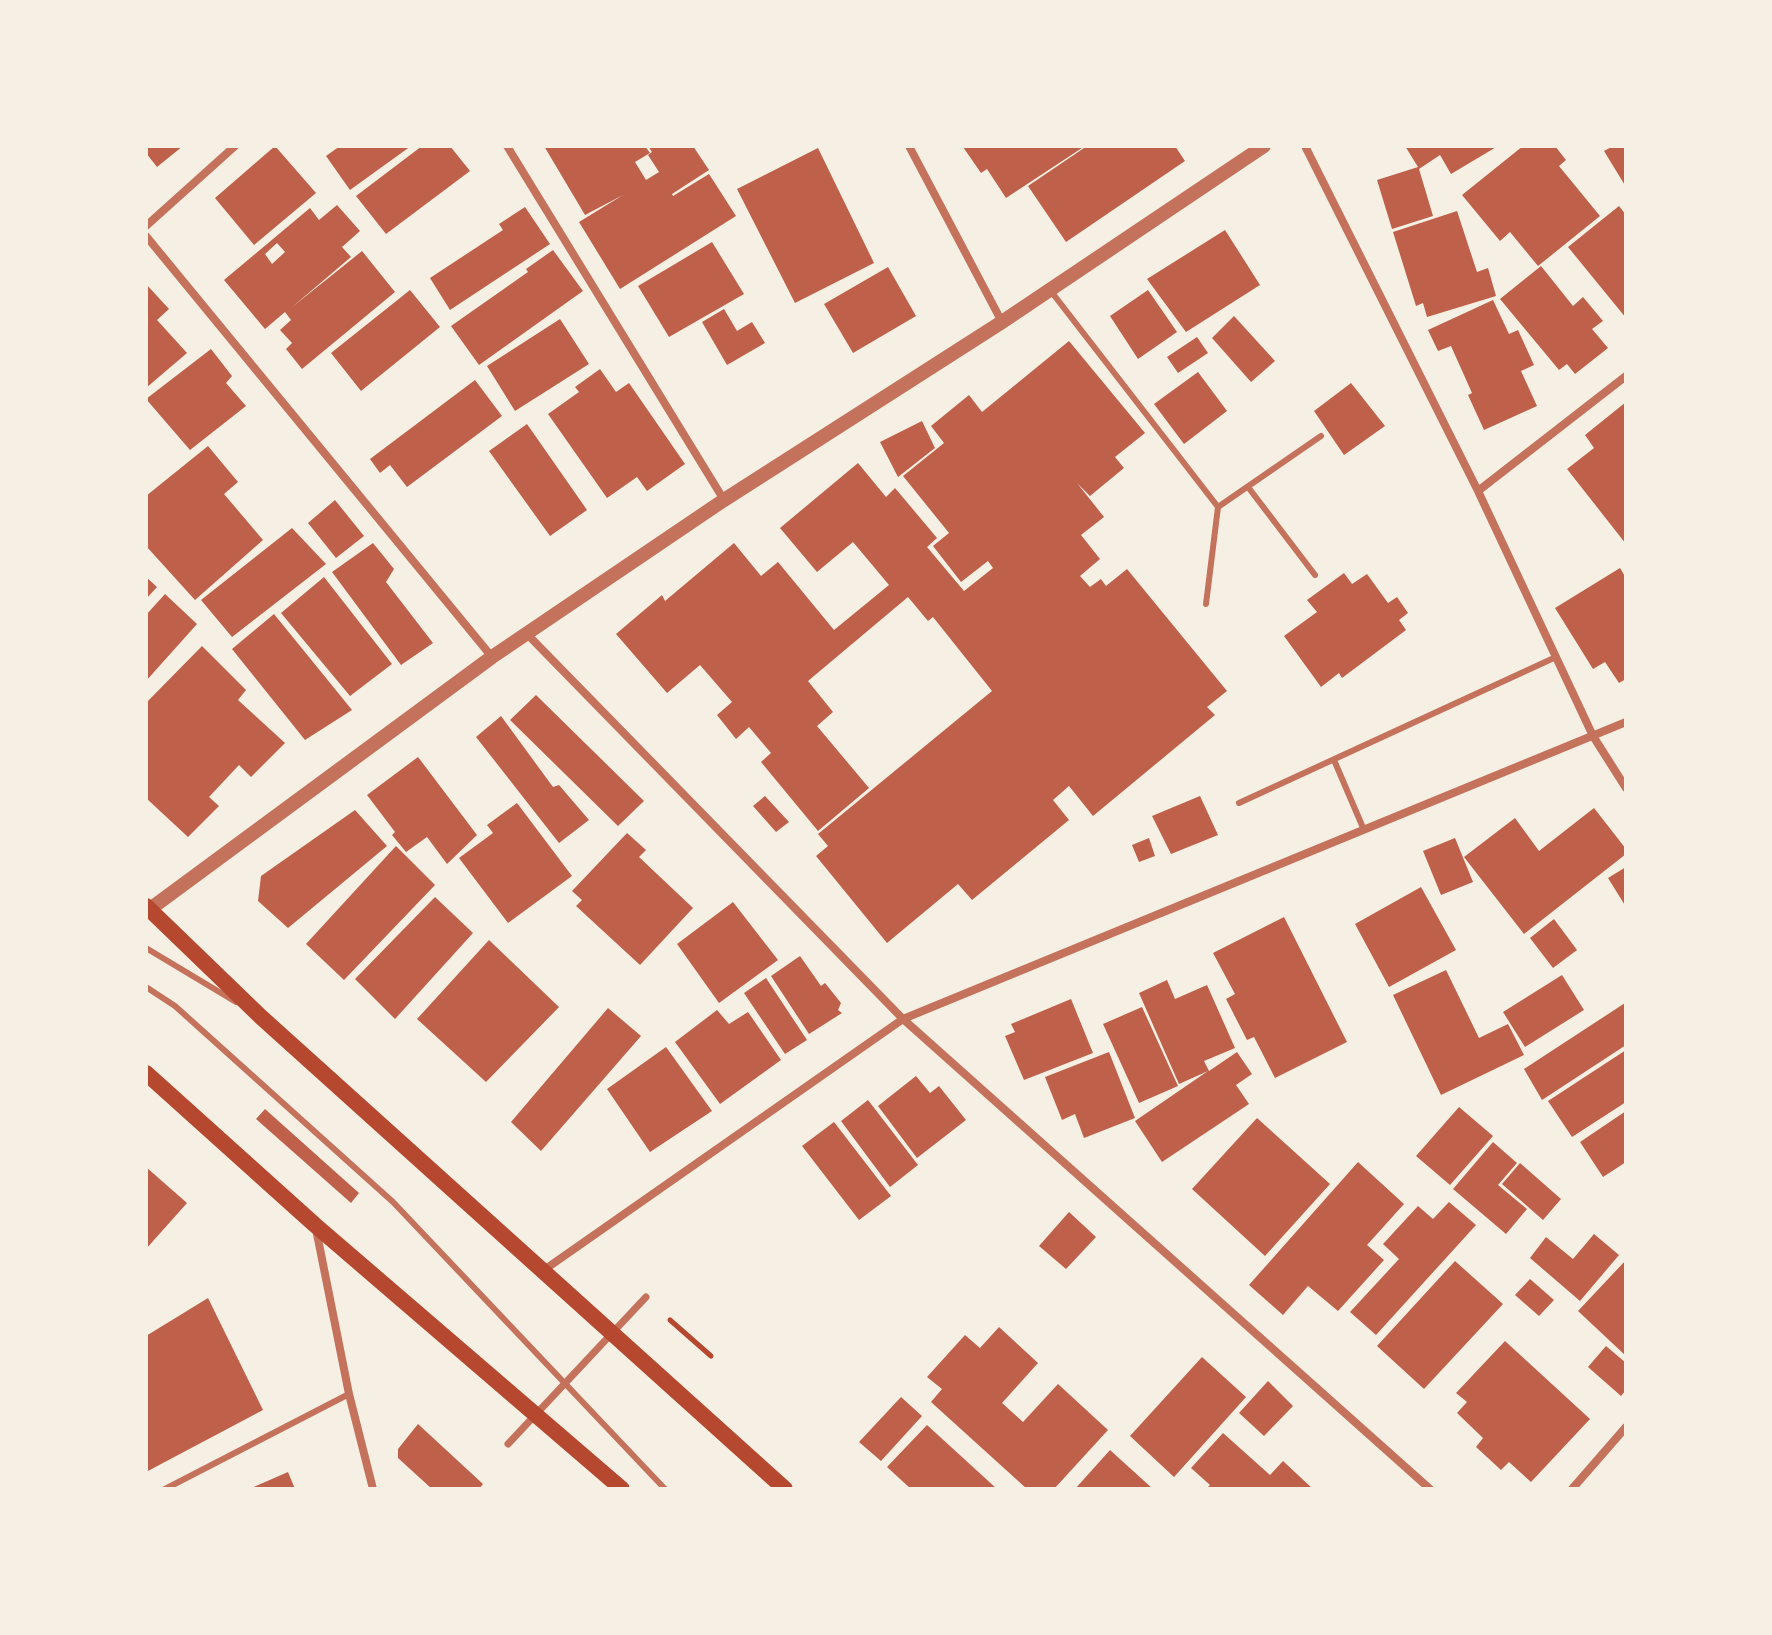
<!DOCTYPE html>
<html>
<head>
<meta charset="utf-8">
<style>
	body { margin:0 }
	#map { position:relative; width:1772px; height:1635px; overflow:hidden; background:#f6efe4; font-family:Helvetica,sans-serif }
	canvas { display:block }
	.frame { position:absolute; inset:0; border:148px solid #f6efe4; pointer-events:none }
</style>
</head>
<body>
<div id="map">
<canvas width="1772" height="1635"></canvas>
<div class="frame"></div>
</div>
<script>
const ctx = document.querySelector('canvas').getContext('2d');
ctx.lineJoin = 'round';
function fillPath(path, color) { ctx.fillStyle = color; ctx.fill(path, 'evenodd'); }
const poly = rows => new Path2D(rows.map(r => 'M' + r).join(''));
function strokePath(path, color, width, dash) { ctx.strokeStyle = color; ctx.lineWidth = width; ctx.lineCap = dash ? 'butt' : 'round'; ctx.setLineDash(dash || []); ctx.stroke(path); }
fillPath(poly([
	[146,146,183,146,157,167,146,153],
	[275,146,316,193,254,245,215,198],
	[340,146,411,146,350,190,326,156],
	[422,146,450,146,470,171,386,234,356,196],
	[544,146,645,146,650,153,635,162,646,180,659,172,648,155,652,152,648,146,693,146,709,170,672,194,673,196,709,174,736,216,620,289,579,222,623,195,585,215],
	[965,146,1085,146,1006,198,987,169,981,173,963,147],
	[1087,146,1175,146,1185,161,1066,242,1028,186],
	[1405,146,1498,146,1451,174,1440,155,1419,169,1433,216,1392,229,1377,180,1418,167],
	[1523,146,1555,146,1566,160,1559,166,1600,216,1538,266,1510,232,1500,241,1462,195],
	[1613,146,1626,146,1626,187,1604,151],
	[818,148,874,263,795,303,737,189],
	[337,205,360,231,342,247,351,257,291,308,362,251,395,292,302,369,286,349,292,343,280,330,291,320,285,312,265,329,224,280,310,208,319,220],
	[277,243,285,252,272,264,265,254],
	[1619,206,1626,215,1626,318,1568,247],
	[525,207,550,244,450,310,430,278,503,230,499,224],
	[1457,211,1477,272,1488,268,1496,296,1427,317,1423,303,1416,306,1393,232],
	[1225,230,1260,285,1186,332,1147,279],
	[712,242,744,294,669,337,638,286],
	[553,250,583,291,479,365,451,326,528,272,526,269],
	[1541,266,1573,306,1583,297,1603,321,1592,329,1608,348,1575,374,1567,364,1559,370,1500,299],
	[888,267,916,316,853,353,824,304],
	[146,284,169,309,157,320,187,353,146,388],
	[410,290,440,327,361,391,331,353],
	[1148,290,1177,332,1138,359,1110,316],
	[1493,300,1509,334,1518,330,1534,365,1521,371,1537,406,1484,430,1468,395,1472,393,1451,346,1438,351,1428,330],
	[724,309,737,331,752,322,765,343,727,365,702,322],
	[1234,316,1275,361,1251,382,1212,338],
	[560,319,589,364,515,411,487,366],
	[1197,337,1208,353,1178,373,1167,357],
	[1069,341,1145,433,1115,457,1124,468,1090,496,1077,483,1104,517,1081,535,1100,559,1080,576,1090,587,1101,579,1106,586,1127,569,1227,691,1207,707,1215,715,1093,816,1069,786,1053,800,1069,820,972,900,958,884,887,943,816,856,828,846,818,834,992,691,933,617,928,621,908,597,808,681,833,712,817,726,869,788,818,831,761,762,771,753,749,727,736,739,717,715,732,702,700,665,667,693,616,634,662,595,665,601,734,543,761,576,778,562,834,630,889,585,853,542,817,572,780,528,858,463,886,497,895,488,937,538,927,547,964,591,993,568,988,561,961,582,933,546,949,533,903,476,944,443,931,426,969,395,982,412],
	[211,349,232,376,226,383,246,406,190,450,146,399],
	[600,369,616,392,629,383,685,464,647,491,637,477,607,498,548,414,579,392,575,387],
	[1198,372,1227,411,1184,444,1154,404],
	[475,380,502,416,407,487,390,465,380,473,370,459],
	[1351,383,1385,426,1344,455,1314,411],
	[1626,402,1626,544,1567,469,1594,448,1585,435],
	[922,421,935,448,898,477,880,442],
	[527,424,587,510,550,536,489,451],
	[208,446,238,482,224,494,263,540,195,600,146,546,146,496],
	[335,500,364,536,336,558,308,523],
	[292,528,326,564,232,637,201,600],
	[373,543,394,569,386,582,433,643,401,665,332,572],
	[1620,568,1626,578,1626,679,1619,683,1605,662,1593,669,1555,608],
	[1344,573,1352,584,1367,574,1388,603,1397,597,1408,613,1399,620,1406,630,1342,678,1339,673,1321,687,1284,636,1317,612,1307,600],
	[146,577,157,587,146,599],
	[324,577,392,664,350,696,281,613],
	[165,594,197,624,146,681,146,615],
	[274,614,352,710,305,740,232,649],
	[202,646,246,690,238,700,285,743,251,777,239,765,209,797,219,806,188,837,146,798,146,703],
	[536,695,644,801,618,826,510,720],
	[501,716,553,787,559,785,589,820,559,843,476,737],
	[418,757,477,835,447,864,427,837,406,852,392,835,395,832,367,795],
	[765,796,789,822,776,832,753,806],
	[1200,796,1218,835,1171,854,1152,816],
	[517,803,572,876,508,923,459,858,493,833,487,825],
	[1594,808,1626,849,1626,854,1524,934,1464,857,1515,818,1539,851],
	[355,810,387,846,288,928,258,901,261,876],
	[627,833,646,850,639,857,693,908,640,965,576,906,582,900,572,891],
	[1149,838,1155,856,1139,862,1132,845],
	[1455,838,1473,882,1441,895,1423,851],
	[396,846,435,885,344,980,306,944],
	[1626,867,1626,907,1608,878],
	[1421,887,1456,950,1389,987,1355,924],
	[435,897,473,933,395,1019,355,979],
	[733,902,778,960,719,1003,677,944],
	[1284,917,1347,1042,1275,1078,1254,1037,1247,1040,1226,999,1235,994,1213,953],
	[1554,919,1577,950,1553,968,1530,938],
	[489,940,559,1007,486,1082,417,1019],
	[800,956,821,986,825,983,841,1003,838,1010,842,1013,809,1034,771,976],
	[1446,970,1479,1038,1508,1024,1524,1055,1441,1095,1393,995],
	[1562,975,1584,1010,1525,1047,1503,1012],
	[766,978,807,1040,785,1054,744,993],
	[1167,980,1175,999,1207,985,1235,1048,1204,1061,1209,1071,1237,1052,1252,1074,1236,1085,1249,1104,1162,1162,1135,1121,1208,1071,1179,1084,1139,993],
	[1071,999,1093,1053,1024,1080,1005,1036,1015,1032,1011,1024],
	[1625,1003,1626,1045,1542,1100,1524,1069],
	[1142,1007,1178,1086,1139,1103,1103,1024],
	[608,1008,641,1036,541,1151,511,1122],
	[717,1010,729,1024,748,1012,781,1060,720,1104,675,1042],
	[666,1047,712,1111,650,1152,607,1089],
	[1626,1050,1626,1102,1572,1137,1548,1101],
	[1109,1052,1135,1118,1084,1138,1075,1114,1062,1120,1045,1077],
	[916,1076,930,1093,939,1086,966,1120,917,1158,878,1106],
	[868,1100,918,1165,890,1187,841,1121],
	[1459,1107,1493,1136,1450,1185,1416,1156],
	[265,1109,359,1193,351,1203,256,1119],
	[1626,1111,1626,1162,1603,1177,1580,1142],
	[1257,1118,1330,1184,1265,1256,1192,1189],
	[834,1122,891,1196,859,1220,802,1146],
	[1493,1142,1517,1163,1498,1185,1527,1209,1506,1234,1453,1189],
	[1358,1162,1404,1204,1367,1245,1384,1260,1338,1311,1308,1286,1283,1315,1249,1285],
	[1520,1163,1561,1199,1543,1220,1502,1184],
	[146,1167,187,1203,146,1249],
	[1449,1202,1476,1225,1376,1335,1350,1312,1399,1259,1383,1244,1418,1206,1433,1219],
	[1069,1212,1096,1237,1066,1269,1039,1246],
	[1594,1234,1619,1255,1580,1301,1530,1258,1546,1237,1573,1259],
	[1626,1260,1626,1356,1578,1311],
	[1455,1261,1503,1304,1424,1389,1377,1346],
	[1530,1279,1554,1300,1539,1316,1515,1295],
	[208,1298,263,1410,146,1472,146,1336],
	[999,1327,1038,1363,1002,1403,1023,1422,1058,1384,1108,1430,1054,1489,1027,1489,931,1402,942,1389,927,1377,965,1335,980,1348],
	[1505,1341,1590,1419,1531,1482,1509,1462,1501,1470,1476,1447,1483,1438,1457,1413,1467,1402,1456,1393],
	[1606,1346,1626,1363,1626,1390,1621,1396,1588,1367],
	[1202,1357,1246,1397,1174,1477,1130,1436],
	[1268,1381,1293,1406,1264,1436,1239,1413],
	[901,1397,922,1416,881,1461,859,1442],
	[418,1424,483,1484,479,1489,432,1489,398,1458,398,1449],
	[927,1425,997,1489,911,1489,887,1467],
	[1223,1433,1270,1475,1283,1461,1313,1489,1206,1489,1210,1485,1191,1468],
	[1110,1450,1153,1489,1075,1489],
	[288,1472,295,1489,249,1489]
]), '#bf614a');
strokePath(poly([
	[670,1320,711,1356]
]), '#b5482f', 5);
strokePath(poly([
	[1050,290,1218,507,1206,604],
	[1248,487,1315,575],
	[1218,507,1321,436],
	[1334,760,1364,830],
	[1239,803,1556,657],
	[146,948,236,1002],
	[146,987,175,1006,393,1202,665,1489],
	[165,1489,349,1394]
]), '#c5725c', 6);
strokePath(poly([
	[508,1444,646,1297]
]), '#c5725c', 7);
strokePath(poly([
	[507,146,724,500],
	[909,146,1002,322],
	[1305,146,1478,491,1593,736,1626,788],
	[146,226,235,146],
	[146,236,492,657],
	[1478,491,1626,376],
	[527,634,903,1019,1430,1489],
	[316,1229,349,1394,373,1489],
	[544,1270,903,1019,1626,722],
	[1572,1489,1626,1427]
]), '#c5725c', 8);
strokePath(poly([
	[146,912,492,657,724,500,1002,322,1264,146]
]), '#c5725c', 14);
strokePath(poly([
	[146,906,261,1017,785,1489],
	[146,1073,315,1225,622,1489]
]), '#b5482f', 16);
</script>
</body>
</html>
